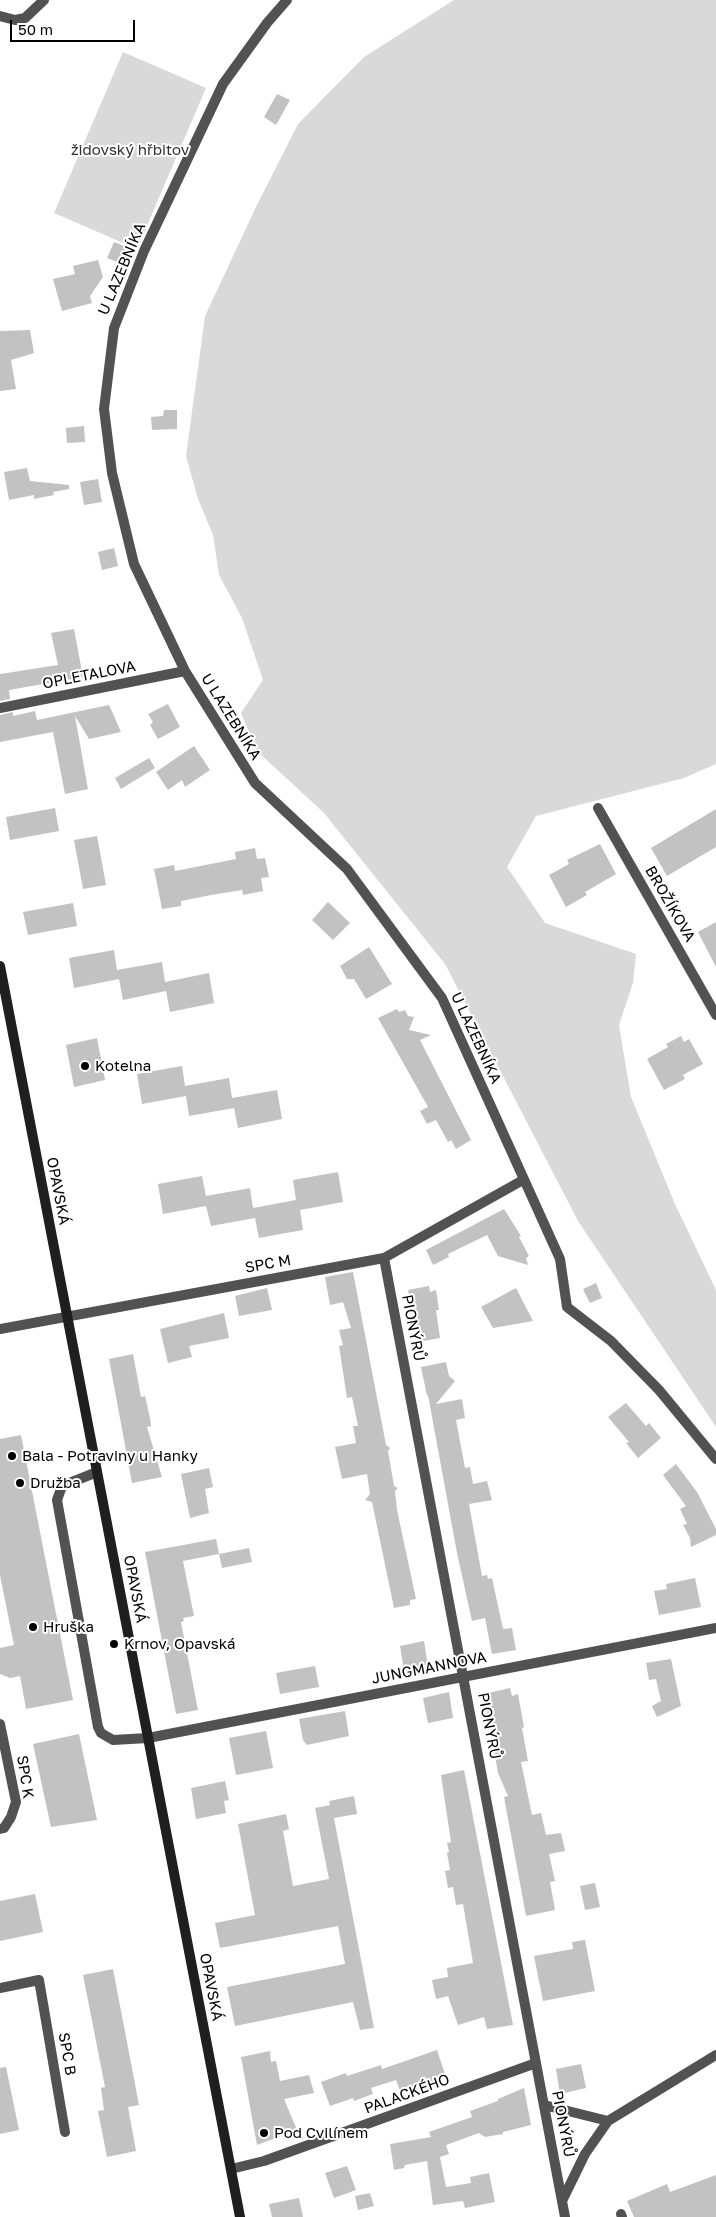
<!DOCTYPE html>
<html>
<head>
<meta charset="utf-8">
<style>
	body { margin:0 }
	#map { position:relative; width:716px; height:2217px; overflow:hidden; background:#fff; font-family:"Golos Text",sans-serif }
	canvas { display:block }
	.scale { position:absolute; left:10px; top:20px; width:125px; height:22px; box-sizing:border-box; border:2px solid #000; border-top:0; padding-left:6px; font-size:15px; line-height:18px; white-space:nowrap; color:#000; -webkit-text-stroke:4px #fff; paint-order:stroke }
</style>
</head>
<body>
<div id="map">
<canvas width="716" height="2217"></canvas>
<div class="scale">50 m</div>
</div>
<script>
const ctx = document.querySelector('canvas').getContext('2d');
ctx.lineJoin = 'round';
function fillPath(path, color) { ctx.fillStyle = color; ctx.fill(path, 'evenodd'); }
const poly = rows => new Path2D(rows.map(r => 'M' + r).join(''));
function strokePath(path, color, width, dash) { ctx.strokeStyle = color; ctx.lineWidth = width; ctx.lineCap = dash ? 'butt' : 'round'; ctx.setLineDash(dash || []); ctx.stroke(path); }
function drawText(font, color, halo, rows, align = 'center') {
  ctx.font = font + ' "Golos Text",sans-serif'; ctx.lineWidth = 4; ctx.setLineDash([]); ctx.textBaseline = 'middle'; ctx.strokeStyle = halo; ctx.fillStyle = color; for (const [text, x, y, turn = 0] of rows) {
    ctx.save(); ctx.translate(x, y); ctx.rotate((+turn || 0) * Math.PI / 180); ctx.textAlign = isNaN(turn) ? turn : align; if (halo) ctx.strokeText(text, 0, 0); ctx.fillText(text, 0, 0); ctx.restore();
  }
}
fillPath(poly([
	[454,0,716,0,716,764,684,778,536,816,507,867,545,923,636,954,633,983,619,1025,631,1097,675,1204,716,1290,716,1427,578,1221,445,964,324,813,257,751,241,713,263,680,242,618,219,575,213,535,198,499,186,456,205,316,256,207,298,124,364,57],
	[123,52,206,88,137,249,54,213]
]), '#d9d9d9');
fillPath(poly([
	[277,94,290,100,276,125,264,117],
	[114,242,129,248,122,264,107,258],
	[98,260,103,277,90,296,92,303,62,311,53,279,75,274,73,266],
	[30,330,34,353,11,360,16,389,0,391,0,331],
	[164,410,177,410,177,429,152,430,151,417,163,416],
	[84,426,85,442,67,443,66,428],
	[27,468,30,481,69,485,69,489,53,492,54,495,34,499,34,495,9,500,4,472],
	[98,479,102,502,84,505,80,482],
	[114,548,118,566,102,570,98,552],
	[74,629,83,677,9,690,10,699,0,701,0,674,58,665,51,633],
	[168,704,180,727,158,739,150,725,153,722,148,714],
	[109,705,121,732,89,739,75,716,88,789,65,794,53,732,0,742,0,715,13,712,13,716,35,711,37,720],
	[194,746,210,770,185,787,182,780,168,790,156,772],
	[149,758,155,768,121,789,115,778],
	[55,808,59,831,10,840,6,817],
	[716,809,716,847,667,876,651,848],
	[97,836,106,885,83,889,74,840],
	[600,844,616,874,585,892,587,895,566,907,549,875,569,864,567,860],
	[255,848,257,859,265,858,269,877,261,878,263,891,243,895,242,890,211,895,181,901,181,906,162,909,154,869,174,865,175,871,236,859,235,852],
	[328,902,350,923,333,940,312,920],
	[73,903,77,926,28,935,23,912],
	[716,922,716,967,698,932],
	[369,947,392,984,366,999,354,979,347,979,340,966],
	[114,950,117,970,162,962,165,982,209,973,214,1003,170,1012,166,991,123,1000,119,979,74,988,69,958],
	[397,1009,399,1012,405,1010,408,1016,414,1017,409,1030,431,1035,420,1040,471,1140,456,1149,451,1140,448,1142,436,1120,427,1124,420,1111,428,1107,378,1018],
	[681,1036,684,1042,689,1039,703,1064,683,1075,685,1079,664,1090,647,1059,668,1047,666,1044],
	[97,1038,105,1080,74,1087,66,1045],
	[182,1066,185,1086,229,1078,232,1098,277,1090,282,1119,238,1128,234,1108,189,1116,186,1096,142,1104,137,1074],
	[338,1172,343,1202,300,1210,303,1230,259,1238,255,1218,211,1226,206,1206,163,1214,158,1184,202,1176,206,1196,250,1188,253,1208,296,1200,293,1180],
	[504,1209,521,1236,519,1237,529,1256,526,1258,528,1265,498,1256,487,1235,448,1254,449,1257,433,1265,426,1250],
	[353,1272,386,1445,390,1448,388,1451,394,1486,398,1488,395,1491,397,1510,416,1599,410,1600,410,1605,394,1608,372,1502,365,1500,370,1494,367,1474,342,1479,335,1447,356,1443,353,1426,358,1426,352,1397,347,1398,339,1346,343,1345,339,1330,351,1328,343,1302,330,1305,325,1277],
	[596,1283,602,1298,590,1303,583,1289],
	[429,1286,430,1292,436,1290,439,1310,436,1310,440,1338,418,1342,408,1290],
	[267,1288,272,1310,239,1316,235,1296],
	[516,1288,533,1321,493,1328,481,1307],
	[224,1313,229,1338,189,1346,192,1357,168,1363,160,1329],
	[133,1354,141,1397,145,1396,150,1418,151,1426,147,1427,162,1477,132,1483,109,1359],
	[446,1362,449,1376,455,1381,436,1404,462,1399,465,1418,456,1420,465,1468,470,1467,473,1484,487,1481,492,1500,469,1504,482,1576,487,1575,488,1579,492,1578,503,1629,512,1628,516,1650,492,1654,485,1618,472,1621,457,1553,428,1395,427,1396,421,1367],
	[626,1403,646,1426,649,1423,661,1438,638,1458,626,1443,629,1442,608,1417],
	[21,1435,73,1700,26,1709,20,1676,10,1678,0,1674,0,1648,14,1645,0,1575,0,1439],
	[676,1464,697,1492,716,1529,716,1535,691,1547,690,1538,683,1525,687,1524,680,1509,686,1506,663,1475],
	[209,1468,213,1487,205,1489,209,1513,190,1518,181,1474],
	[216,1539,219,1554,183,1561,194,1616,183,1618,184,1621,181,1622,198,1710,176,1714,145,1552],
	[249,1548,252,1562,222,1568,219,1554],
	[695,1578,701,1607,659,1615,654,1591,667,1589,666,1584],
	[424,1641,428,1666,404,1671,400,1646],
	[671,1659,681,1706,657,1717,652,1706,661,1701,656,1679,649,1680,646,1663],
	[315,1666,319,1687,280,1694,276,1673],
	[510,1688,512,1696,518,1694,524,1727,522,1728,528,1761,521,1762,532,1815,541,1813,546,1835,561,1833,565,1851,549,1854,555,1881,550,1882,555,1910,526,1916,504,1797,508,1796,498,1773,484,1694],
	[449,1692,453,1718,428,1723,423,1698],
	[345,1711,349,1736,307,1745,303,1740,299,1719],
	[266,1731,273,1768,236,1775,229,1738],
	[79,1734,97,1820,51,1827,33,1744],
	[464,1770,513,2025,487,2029,484,2017,458,2025,448,1996,436,1999,432,1980,448,1977,447,1968,473,1963,463,1904,456,1905,453,1887,448,1888,445,1871,450,1870,447,1853,449,1852,447,1843,451,1842,441,1775],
	[225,1781,229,1800,224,1801,226,1813,196,1819,191,1788],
	[354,1796,357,1814,334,1818,374,2028,360,2030,353,2002,235,2026,227,1987,345,1964,338,1926,220,1948,215,1923,255,1915,238,1824,286,1814,289,1829,283,1831,293,1886,329,1879,315,1808,330,1805,329,1801],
	[595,1883,600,1907,585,1910,580,1886],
	[35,1894,43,1932,0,1941,0,1901],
	[585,1940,595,1991,543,2001,534,1956,573,1949,572,1942],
	[113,1969,139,2105,128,2107,136,2151,107,2157,98,2111,104,2110,101,2088,105,2087,83,1975],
	[437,2050,446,2077,401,2093,396,2080,371,2088,373,2094,354,2101,353,2098,330,2106,321,2082,346,2073,347,2076,381,2065,382,2069],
	[270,2051,271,2062,276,2061,280,2081,309,2075,314,2093,284,2099,297,2130,257,2145,241,2057],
	[581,2064,586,2088,560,2094,556,2069],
	[6,2067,19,2130,0,2134,0,2068],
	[524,2088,531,2125,503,2132,503,2134,485,2137,479,2133,446,2145,449,2154,440,2157,446,2187,471,2183,470,2177,489,2173,495,2202,465,2208,463,2201,433,2205,427,2161,405,2165,404,2168,394,2170,390,2144,431,2137,429,2132,472,2117,470,2111,498,2101,498,2099],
	[347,2166,356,2190,334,2198,325,2173],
	[716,2175,716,2217,634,2217,627,2201,667,2184,670,2192],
	[370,2193,374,2206,358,2210,355,2196],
	[299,2198,303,2217,272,2217,269,2204]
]), '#c2c2c2');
strokePath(poly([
	[97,1472,62,1486,57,1500,98,1727,101,1733,113,1740,148,1738]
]), '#525252', 10);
strokePath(poly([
	[287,0,267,23,223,84,144,251,114,328,104,409,112,473,134,564,185,671,255,783,347,869,442,998,560,1259,567,1307,611,1341,659,1390,716,1459],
	[0,16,15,20,25,18,44,0],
	[0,708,185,671],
	[598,808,716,1015],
	[384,1258,565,2217],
	[0,1329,384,1258,523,1180],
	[0,1724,16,1802,11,1817,4,1828,0,1829],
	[148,1738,716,1628],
	[0,1988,39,1980,65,2132],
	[544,2105,608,2121],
	[231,2169,264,2161,536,2063],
	[562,2201,585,2154,608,2121,716,2055],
	[621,2214,622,2217]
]), '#525252', 10);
strokePath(poly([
	[0,966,240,2217]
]), '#1f1f1f', 10);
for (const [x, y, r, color] of [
	[85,1066,5,"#000"],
	[12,1456,5,"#000"],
	[20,1483,5,"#000"],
	[33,1627,5,"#000"],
	[114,1644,5,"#000"],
	[264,2133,5,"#000"]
]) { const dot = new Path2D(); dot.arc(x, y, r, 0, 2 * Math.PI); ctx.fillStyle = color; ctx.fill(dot); strokePath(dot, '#fff', 2); }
drawText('15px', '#303030', '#fff', [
	["židovský hřbitov",130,150]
]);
drawText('15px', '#000', '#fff', [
	["U LAZEBNÍKA",122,269,-67],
	["OPLETALOVA",89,675,-11],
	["U LAZEBNÍKA",231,717,58],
	["BROŽÍKOVA",670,904,60],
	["U LAZEBNÍKA",476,1038,65],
	["OPAVSKÁ",58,1191,79],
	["SPC M",268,1264,-10],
	["PIONÝRŮ",413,1328,79],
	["OPAVSKÁ",135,1589,79],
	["JUNGMANNOVA",429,1668,-11],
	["PIONÝRŮ",489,1726,79],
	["SPC K",25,1777,81],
	["OPAVSKÁ",211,1987,79],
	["SPC B",67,2054,80],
	["PALACKÉHO",407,2094,-20],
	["PIONÝRŮ",563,2124,79]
]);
drawText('15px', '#000', '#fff', [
	["Kotelna",95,1066],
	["Bala - Potraviny u Hanky",22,1456],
	["Družba",30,1483],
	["Hruška",43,1627],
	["Krnov, Opavská",124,1644],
	["Pod Cvilínem",274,2133]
], 'left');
</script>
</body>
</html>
